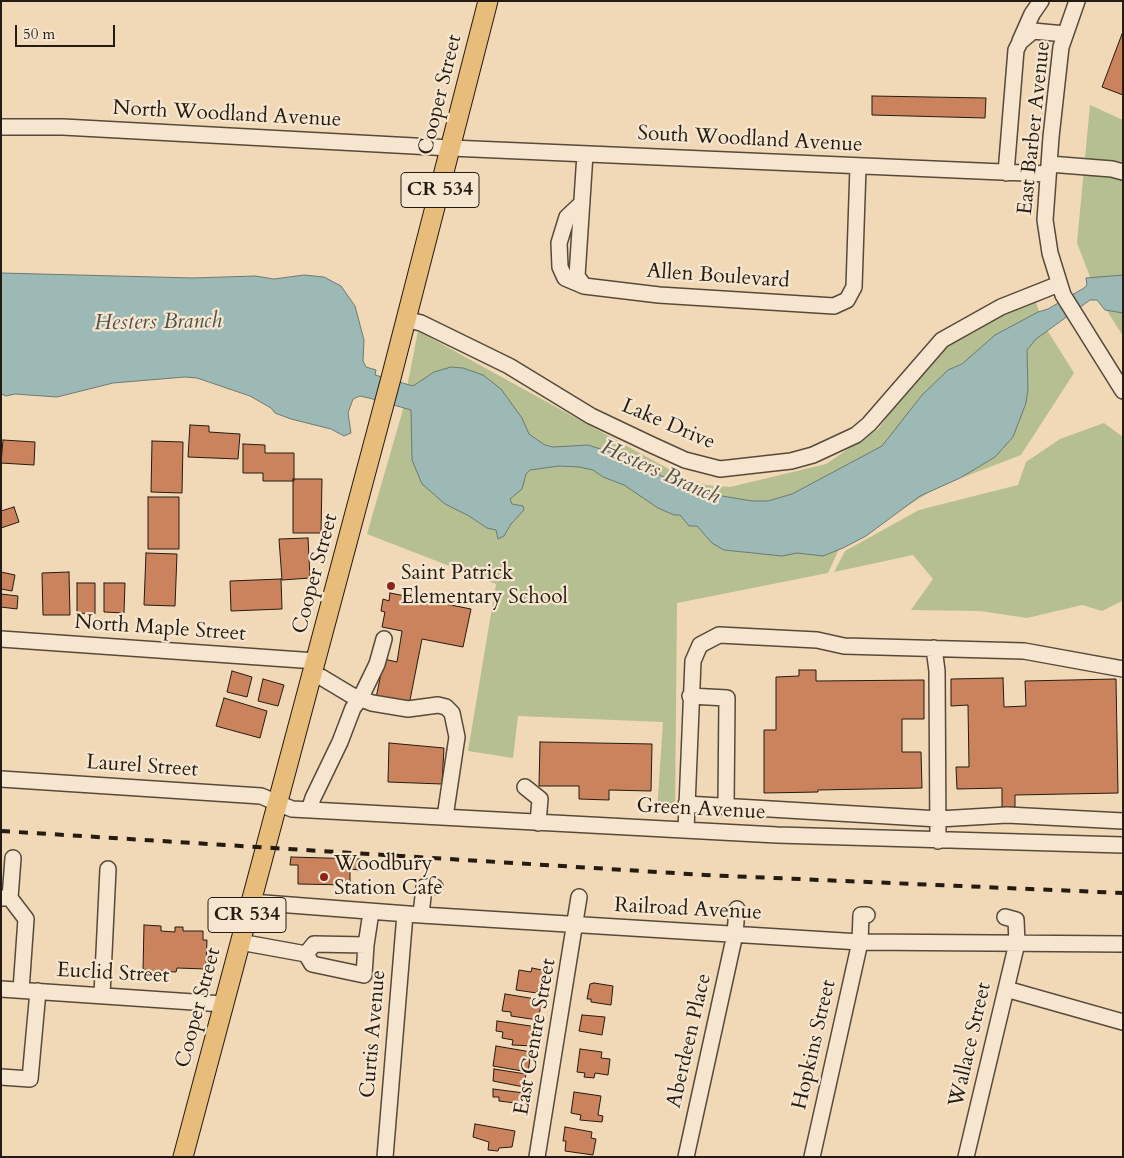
<!DOCTYPE html>
<html>
<head>
<meta charset="utf-8">
<style>
	body { margin:0 }
	#map { position:relative; width:1124px; height:1158px; overflow:hidden; background:#f1d8b6; font-family:Cardo,serif }
	canvas { display:block }
	.frame { position:absolute; inset:0; border:2px solid #241b12; pointer-events:none }
	.scale { position:absolute; left:15px; top:25px; width:100px; height:22px; box-sizing:border-box; border:2px solid #241b12; border-top:0; padding-left:6px; font-size:15px; line-height:18px; white-space:nowrap; color:#241b12; -webkit-text-stroke:4px #f6e6d0; paint-order:stroke }
</style>
</head>
<body>
<div id="map">
<canvas width="1124" height="1158"></canvas>
<div class="frame"></div>
<div class="scale">50 m</div>
</div>
<script>
const ctx = document.querySelector('canvas').getContext('2d');
ctx.lineJoin = 'round';
function fillPath(path, color) { ctx.fillStyle = color; ctx.fill(path, 'evenodd'); }
const poly = rows => new Path2D(rows.map(r => 'M' + r).join(''));
function strokePath(path, color, width, dash) { ctx.strokeStyle = color; ctx.lineWidth = width; ctx.lineCap = dash ? 'butt' : 'round'; ctx.setLineDash(dash || []); ctx.stroke(path); }
function drawText(font, color, halo, rows, align = 'center') {
  ctx.font = font + ' Cardo,serif'; ctx.lineWidth = 4.5; ctx.setLineDash([]); ctx.textBaseline = 'middle'; ctx.strokeStyle = halo; ctx.fillStyle = color; for (const [text, x, y, turn = 0] of rows) {
    ctx.save(); ctx.translate(x, y); ctx.rotate((+turn || 0) * Math.PI / 180); ctx.textAlign = isNaN(turn) ? turn : align; if (halo) ctx.strokeText(text, 0, 0); ctx.fillText(text, 0, 0); ctx.restore();
  }
}
fillPath(poly([
	[1090,105,1123,120,1123,336,1097,295,1077,243],
	[1035,300,1044,325,1074,373,1021,455,948,483,928,493,839,549,828,573,677,603,675,814,657,812,663,722,518,716,513,758,468,751,496,584,367,534,402,413,418,331,696,484,730,487,826,464,878,429,944,342],
	[1104,423,1123,437,1122,601,1102,611,1082,605,1027,618,980,611,911,610,933,579,913,555,834,572,845,551,919,510,1018,485,1026,462,1060,439]
]), '#b6bf91');
const water = poly([
	[1,273,193,278,255,276,274,279,304,275,324,277,341,286,355,306,364,340,363,361,366,367,376,370,375,375,413,386,434,372,451,367,463,368,483,375,501,389,522,418,529,434,545,445,553,447,588,445,619,455,692,491,752,501,768,501,792,494,882,446,922,395,948,370,962,364,995,335,1038,312,1048,309,1084,288,1087,285,1086,278,1123,275,1123,313,1105,310,1097,300,1090,300,1036,339,1027,350,1028,389,1026,403,1013,437,995,457,960,478,920,496,866,536,843,548,823,556,797,553,782,556,724,550,712,543,697,526,689,526,680,515,674,515,658,508,624,485,603,477,593,470,579,467,559,466,530,470,526,474,522,489,510,499,512,504,523,506,524,510,511,524,504,536,498,539,496,530,487,528,469,516,445,504,422,484,412,460,411,410,369,398,360,396,353,399,348,413,351,433,344,436,331,429,291,419,275,413,271,408,250,396,197,378,185,377,113,383,57,397,15,394,6,396,1,394,1,273]
]);
fillPath(water, '#9cb9b5');
strokePath(water, '#6c7a74', 1);
const building = poly([
	[1122,34,1123,34,1123,95,1102,87,1122,34],
	[872,96,986,98,985,118,872,115,872,96],
	[190,425,209,426,209,432,240,434,238,459,188,457,190,425],
	[3,440,35,442,34,465,1,463,3,440],
	[152,441,183,442,182,493,151,492,152,441],
	[243,444,265,445,265,453,294,453,294,481,263,481,263,473,243,473,243,444],
	[293,479,322,479,321,533,293,533,293,479],
	[148,497,179,497,179,549,148,549,148,497],
	[14,507,19,522,1,528,1,511,14,507],
	[308,538,310,578,282,580,279,539,308,538],
	[146,553,177,554,175,606,144,605,146,553],
	[1,572,15,575,12,591,1,589,1,572],
	[69,572,70,615,43,615,42,573,69,572],
	[281,579,282,609,231,611,230,581,281,579],
	[77,583,95,583,95,614,77,613,77,583],
	[104,583,125,583,124,613,104,612,104,583],
	[390,593,471,609,463,647,422,639,409,705,376,698,384,659,397,662,402,631,382,627,385,612,381,611,383,599,389,601,390,593],
	[1,594,18,596,17,609,1,607,1,594],
	[799,670,816,670,816,681,924,680,924,719,902,719,902,752,921,752,922,788,818,790,818,792,764,793,764,730,776,730,776,677,799,676,799,670],
	[232,671,252,677,247,697,227,692,232,671],
	[1003,678,1004,707,1026,706,1025,681,1116,679,1118,793,1015,795,1015,807,1002,807,1002,788,957,789,956,767,969,767,968,705,951,706,951,679,1003,678],
	[263,679,284,685,278,706,258,701,263,679],
	[224,698,267,711,260,738,216,726,224,698],
	[540,742,652,744,651,791,609,790,609,800,579,799,579,786,539,786,540,742],
	[389,743,444,748,442,784,388,782,389,743],
	[291,857,360,859,360,870,350,869,350,885,298,884,298,865,290,865,291,857],
	[144,925,161,926,161,931,175,932,175,927,183,927,183,931,203,931,203,940,207,940,206,969,177,968,176,972,159,971,158,976,150,976,151,970,143,970,144,925],
	[532,968,547,971,543,992,537,991,537,993,516,990,519,970,531,972,532,968],
	[594,983,613,986,611,1005,591,1002,591,999,587,999,590,984,594,983],
	[505,994,542,1000,538,1020,511,1016,511,1012,502,1011,505,994],
	[582,1015,605,1017,602,1035,579,1031,582,1015],
	[497,1021,537,1027,535,1046,512,1045,513,1040,502,1038,503,1032,496,1031,497,1021],
	[496,1046,531,1052,528,1072,493,1066,496,1046],
	[580,1049,602,1052,601,1058,610,1059,608,1075,595,1073,594,1078,584,1077,585,1073,577,1072,580,1049],
	[494,1069,526,1074,524,1087,493,1081,494,1069],
	[493,1089,524,1093,523,1104,499,1101,499,1097,493,1097,493,1089],
	[574,1092,601,1096,598,1115,603,1116,602,1122,580,1120,581,1115,571,1113,574,1092],
	[475,1124,515,1131,512,1147,499,1148,498,1151,488,1150,489,1142,473,1137,475,1124],
	[565,1127,592,1132,591,1138,596,1139,593,1155,565,1151,566,1141,563,1141,565,1127]
]);
fillPath(building, '#cb835e');
strokePath(building, '#241b12', 1);
const minor = poly([
	[1077,1,1061,47,1051,137,1045,220,1050,253,1063,295,1123,391],
	[1020,41,1032,14,1041,1],
	[1,127,63,127,451,148,1048,174],
	[585,154,577,276,584,286,659,295,834,306,847,300,854,287,858,167],
	[1049,164,1112,169,1123,172],
	[1006,173,1016,50,1020,42,1033,31,1065,34],
	[582,203,567,217,559,243,560,267,565,278,584,286],
	[405,319,421,323,509,366,591,416,652,445,685,460,720,469,791,461,813,455,856,435,869,424,942,340,1001,307,1059,284],
	[1,639,316,661],
	[934,648,937,671,938,841],
	[312,674,321,677,351,695,372,703,408,709,438,705,446,707,452,713,457,737,445,817],
	[690,696,727,698,726,805],
	[1,779,261,796,292,809,777,835,1123,845],
	[525,787,540,799,538,823],
	[686,804,939,819,1007,815,1123,821],
	[309,810,313,798,340,742,353,708,360,699,377,664,384,639],
	[686,830,693,661,700,645,719,635,817,640,844,646,1024,651,1123,669],
	[1,898,10,898,13,858],
	[10,898,26,919,21,990],
	[251,902,421,915,860,942,1123,944],
	[421,915,424,887,435,887],
	[240,942,306,954,314,944,366,945,371,912],
	[306,954,312,964,364,975,366,945],
	[1,989,223,1004],
	[1006,989,1123,1022],
	[102,995,108,869],
	[1,1077,30,1079,38,991],
	[385,1157,405,914],
	[537,1157,579,897],
	[686,1157,735,934,737,909],
	[812,1157,860,942,861,915,867,915],
	[966,1157,1017,943,1016,920,1005,917]
]);
const major = poly([
	[183,1157,391,378,488,1]
]);
strokePath(minor, '#574a3b', 18);
strokePath(major, '#241b12', 21);
strokePath(minor, '#f6e6d0', 15);
strokePath(major, '#e8bc7b', 19);
strokePath(poly([
	[1,831,705,875,1123,893]
]), '#241b12', 4, [9, 9]);
for (const [x, y, r, color] of [
	[391,586,5,"#8f2418"],
	[324,877,5,"#8f2418"]
]) { const dot = new Path2D(); dot.arc(x, y, r, 0, 2 * Math.PI); ctx.fillStyle = color; ctx.fill(dot); strokePath(dot, '#f6e6d0', 2); }
for (const [x, y, w] of [
	[440,190,78],
	[247,915,78]
]) { const box = new Path2D(); box.roundRect(x - w / 2, y - 17.5, w, 35, 4); ctx.fillStyle = '#f6e6d0'; ctx.fill(box); strokePath(box, '#241b12', 1); }
drawText('bold 20px', '#241b12', null, [
	["CR 534",440,190],
	["CR 534",247,915]
]);
drawText('21px', '#241b12', '#f6e6d0', [
	["Cooper Street",441,95,-76],
	["North Woodland Avenue",227,115,3],
	["East Barber Avenue",1035,128,-84],
	["South Woodland Avenue",750,140,3],
	["Allen Boulevard",718,277,4],
	["Lake Drive",668,425,23],
	["Cooper Street",316,574,-75],
	["North Maple Street",160,629,4],
	["Laurel Street",142,767,4],
	["Green Avenue",701,810,3],
	["Railroad Avenue",688,910,3],
	["Euclid Street",113,974,3],
	["Cooper Street",199,1008,-75],
	["Curtis Avenue",374,1034,-85],
	["East Centre Street",536,1037,-80],
	["Aberdeen Place",690,1041,-77],
	["Hopkins Street",815,1045,-77],
	["Wallace Street",971,1045,-77]
]);
drawText('21px', '#241b12', '#f6e6d0', [
	["Saint Patrick",401,574],
	["Elementary School",401,598],
	["Woodbury",334,865],
	["Station Cafe",334,889]
], 'left');
drawText('italic 22px', '#4e524b', '#f6e6d0', [
	["Hesters Branch",158,323,-1],
	["Hesters Branch",660,473,24]
]);
</script>
</body>
</html>
